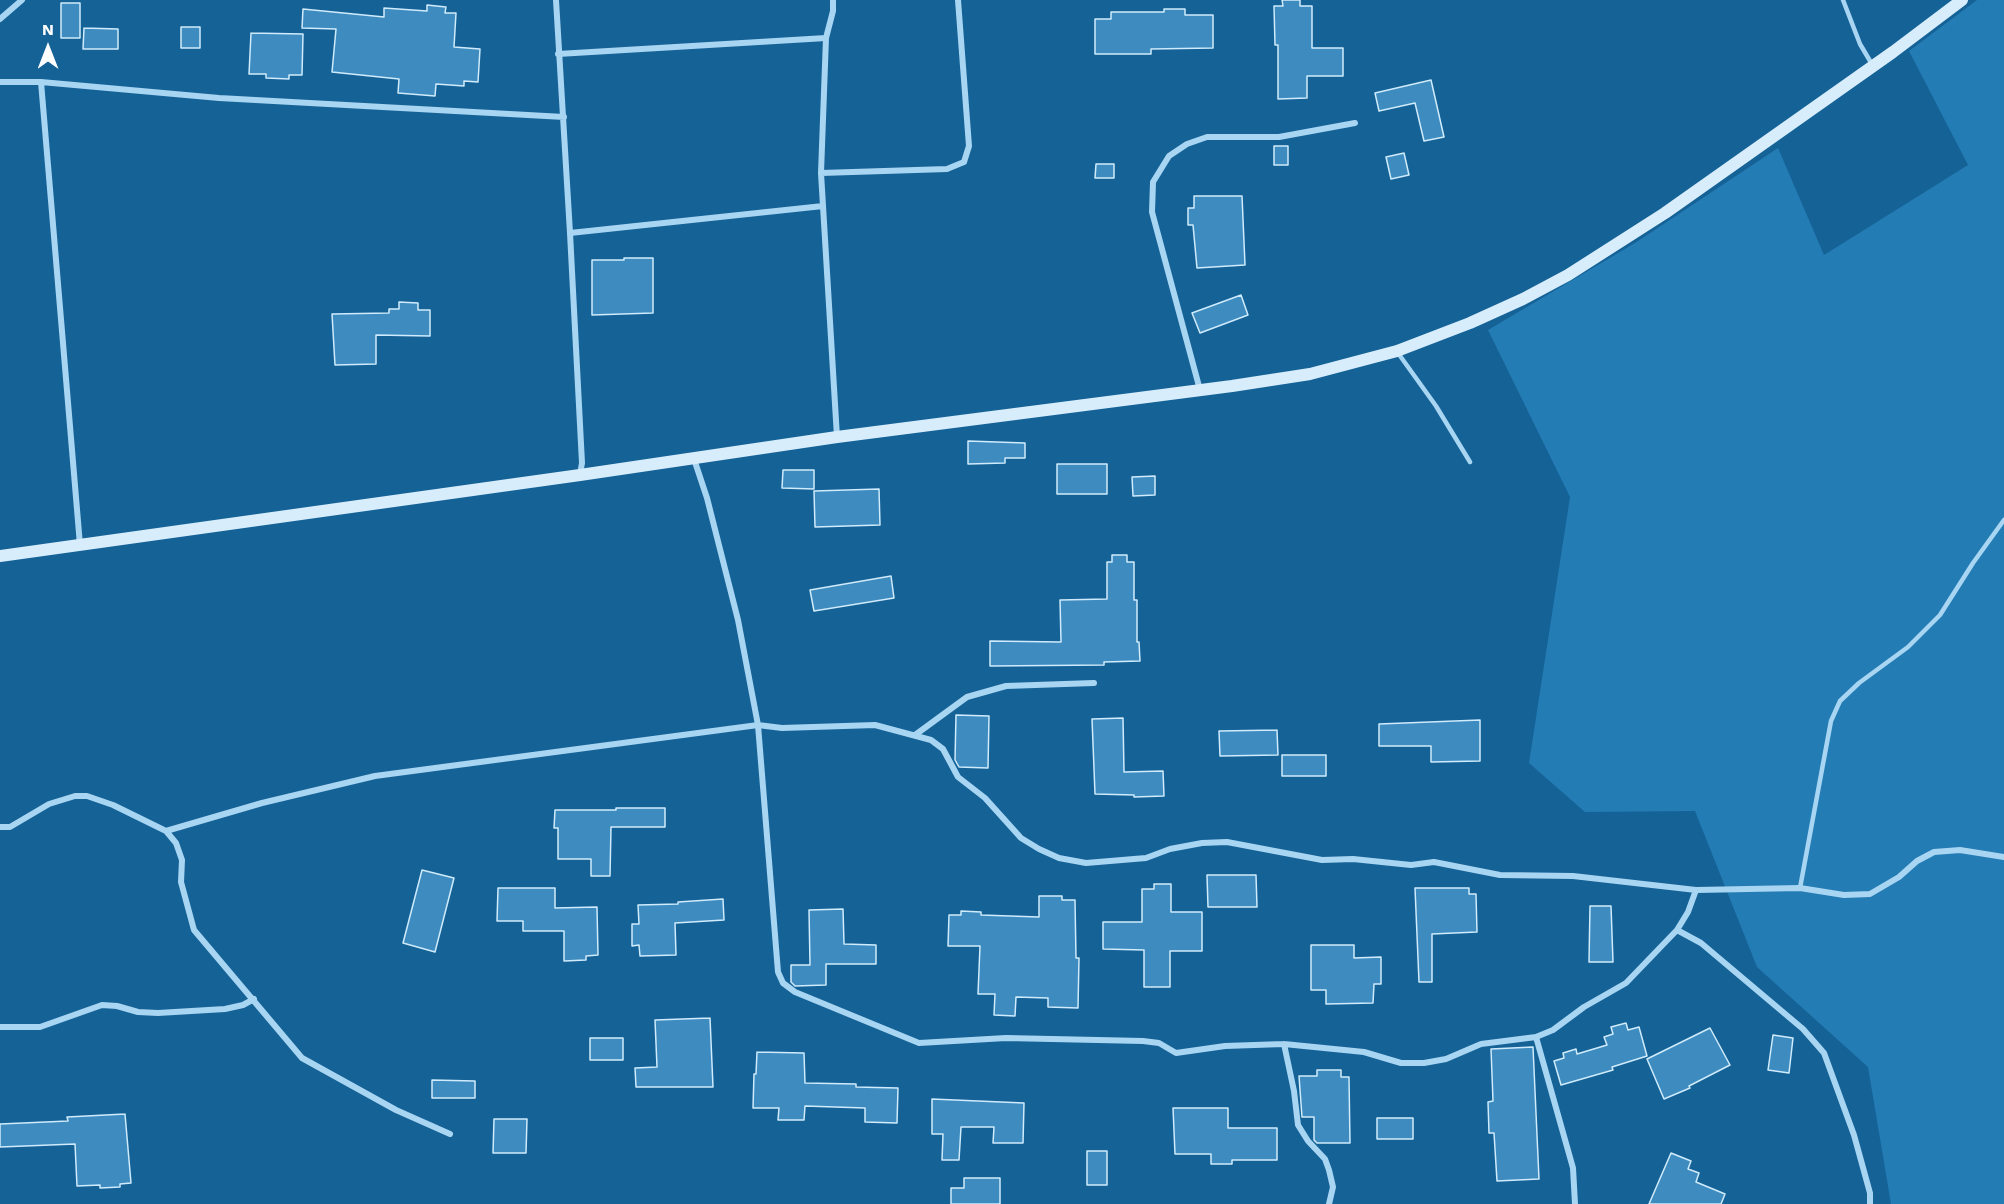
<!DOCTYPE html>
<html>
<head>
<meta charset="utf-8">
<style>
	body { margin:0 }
	#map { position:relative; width:2004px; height:1204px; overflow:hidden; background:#156297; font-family:"Work Sans",sans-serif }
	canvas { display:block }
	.north { position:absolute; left:18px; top:18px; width:60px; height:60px; -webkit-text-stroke:4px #156297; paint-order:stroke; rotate:0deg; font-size:16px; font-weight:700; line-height:24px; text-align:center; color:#fff }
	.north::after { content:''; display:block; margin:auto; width:21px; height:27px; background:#fff; clip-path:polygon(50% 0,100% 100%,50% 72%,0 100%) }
</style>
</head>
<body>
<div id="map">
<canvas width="2004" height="1204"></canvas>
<div class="north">N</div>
</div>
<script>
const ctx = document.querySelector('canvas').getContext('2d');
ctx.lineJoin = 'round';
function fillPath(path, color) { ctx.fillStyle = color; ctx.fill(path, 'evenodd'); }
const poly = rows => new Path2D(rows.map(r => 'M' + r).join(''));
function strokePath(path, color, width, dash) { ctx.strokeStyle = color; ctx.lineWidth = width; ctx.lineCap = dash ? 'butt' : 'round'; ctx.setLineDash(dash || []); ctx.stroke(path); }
fillPath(poly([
	[1977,0,2004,0,2004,1204,1891,1204,1868,1067,1757,967,1695,811,1585,812,1529,763,1570,497,1488,330,1635,243,1778,148,1824,255,1968,165,1909,51]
]), '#247cb4');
const building = poly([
	[1282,0,1300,0,1300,6,1312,6,1312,48,1343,48,1343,76,1307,76,1307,98,1278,99,1278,45,1275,45,1274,6,1283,6,1282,0],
	[61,3,80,3,80,38,61,38,61,3],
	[427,5,446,7,445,13,456,13,454,47,480,49,478,82,464,81,464,86,436,84,435,96,398,93,399,79,332,72,336,29,302,28,303,9,384,17,384,8,427,11,427,5],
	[1164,9,1185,9,1185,15,1213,15,1213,48,1151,49,1151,54,1095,54,1095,19,1111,19,1111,12,1164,12,1164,9],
	[181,27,200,27,200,48,181,48,181,27],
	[84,28,118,29,118,49,83,49,84,28],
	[251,33,303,34,302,75,289,75,289,79,266,78,266,74,249,74,251,33],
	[1431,80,1444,137,1424,141,1415,103,1379,111,1375,93,1431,80],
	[1274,146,1288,146,1288,165,1274,165,1274,146],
	[1404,153,1409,175,1391,179,1386,157,1404,153],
	[1096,164,1114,164,1114,178,1095,178,1096,164],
	[1194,196,1242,196,1245,265,1197,268,1193,225,1188,225,1188,208,1194,208,1194,196],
	[624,258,653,258,653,313,592,315,592,260,624,260,624,258],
	[1241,295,1248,315,1200,333,1192,313,1241,295],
	[399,302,418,303,418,310,430,310,430,336,376,335,376,364,335,365,332,314,389,313,389,309,399,309,399,302],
	[968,441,1025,443,1025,458,1005,458,1005,463,968,464,968,441],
	[1057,464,1107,464,1107,494,1057,494,1057,464],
	[783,470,814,470,814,489,782,488,783,470],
	[1155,476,1155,495,1133,496,1132,477,1155,476],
	[879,489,880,525,815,527,814,491,879,489],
	[1112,555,1127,555,1127,562,1134,562,1134,600,1137,600,1137,642,1139,642,1140,661,1104,662,1104,665,990,666,990,641,1061,642,1060,600,1107,599,1107,562,1112,562,1112,555],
	[891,576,894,598,814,611,810,590,891,576],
	[956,715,989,716,988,768,959,767,955,760,956,715],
	[1123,718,1124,772,1163,771,1164,796,1134,797,1134,795,1095,794,1092,719,1123,718],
	[1480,720,1480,761,1431,762,1431,746,1379,746,1379,724,1480,720],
	[1277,730,1278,755,1220,756,1219,731,1277,730],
	[1282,755,1326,755,1326,776,1282,776,1282,755],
	[616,808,665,808,665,827,611,827,610,876,591,876,591,859,558,859,558,828,554,828,555,810,616,810,616,808],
	[422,870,454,878,435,952,403,943,422,870],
	[1207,875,1256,875,1257,907,1208,907,1207,875],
	[1154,884,1171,884,1171,912,1202,912,1202,951,1170,951,1170,987,1144,987,1144,950,1103,949,1103,922,1142,922,1142,889,1154,889,1154,884],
	[498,888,555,888,555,908,597,907,598,955,586,956,586,960,564,961,564,931,523,931,523,921,497,921,498,888],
	[1415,888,1469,888,1469,894,1476,894,1477,932,1432,934,1432,982,1419,982,1415,888],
	[1039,896,1062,896,1062,900,1075,900,1076,958,1079,958,1078,1008,1048,1007,1048,998,1016,997,1015,1016,994,1015,995,994,978,994,980,946,948,946,949,915,961,915,961,911,981,912,981,915,1039,917,1039,896],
	[723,899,724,920,675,923,676,955,640,956,639,945,632,946,632,924,639,924,638,905,678,904,678,902,723,899],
	[1590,906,1611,906,1613,962,1589,962,1590,906],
	[843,909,844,944,876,945,876,964,826,964,826,985,795,986,791,982,791,965,810,965,809,910,843,909],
	[1311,945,1354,945,1354,958,1381,957,1381,984,1374,984,1373,1003,1326,1004,1326,990,1311,990,1311,945],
	[710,1018,713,1087,636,1087,635,1068,657,1067,655,1020,710,1018],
	[1626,1023,1628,1030,1639,1027,1647,1056,1612,1067,1613,1070,1561,1085,1554,1061,1564,1058,1563,1053,1576,1049,1577,1054,1607,1045,1604,1037,1613,1034,1611,1027,1626,1023],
	[1710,1028,1730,1065,1689,1086,1690,1088,1664,1099,1647,1059,1710,1028],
	[1773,1035,1793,1038,1789,1073,1768,1070,1773,1035],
	[590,1038,623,1038,623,1060,590,1060,590,1038],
	[1533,1047,1539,1179,1497,1181,1494,1133,1489,1133,1488,1102,1493,1101,1491,1049,1533,1047],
	[757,1052,804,1053,805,1083,856,1084,856,1087,898,1088,897,1123,865,1122,865,1108,805,1106,804,1120,778,1120,779,1108,753,1108,754,1074,756,1074,757,1052],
	[1317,1070,1341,1070,1341,1077,1349,1077,1350,1143,1317,1143,1314,1140,1314,1117,1302,1117,1299,1076,1317,1076,1317,1070],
	[432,1080,475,1081,475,1098,432,1098,432,1080],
	[932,1099,1024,1103,1023,1143,993,1143,994,1127,961,1127,959,1160,942,1160,943,1134,932,1134,932,1099],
	[1173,1108,1228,1108,1228,1128,1277,1128,1277,1160,1232,1160,1232,1164,1211,1164,1211,1154,1175,1154,1173,1108],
	[125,1114,131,1183,120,1184,120,1187,100,1188,100,1185,77,1186,75,1144,0,1147,0,1124,68,1121,67,1117,125,1114],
	[1377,1118,1413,1118,1413,1139,1377,1139,1377,1118],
	[494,1119,527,1119,526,1153,493,1153,494,1119],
	[1087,1151,1107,1151,1107,1185,1087,1185,1087,1151],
	[1671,1153,1691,1161,1688,1169,1699,1173,1696,1182,1725,1194,1721,1204,1649,1204,1671,1153],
	[964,1178,1000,1178,1000,1204,951,1204,951,1188,964,1188,964,1178]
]);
fillPath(building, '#3e8cbf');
strokePath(building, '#cfebfc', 1.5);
strokePath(poly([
	[1843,0,1860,44,1873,66],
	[1398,353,1436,406,1470,462],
	[1800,888,1831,721,1840,701,1859,683,1908,647,1940,615,1973,563,2004,520]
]), '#a8d5f2', 4.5);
strokePath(poly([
	[556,0,570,233,582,463,580,474],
	[833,0,833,11,826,38,821,173,837,437],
	[0,19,22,0],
	[558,54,826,38],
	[0,82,41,82,219,98,564,117],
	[41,82,80,545],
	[821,173,947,169,964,162,969,146,958,0],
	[570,233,823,206],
	[1200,390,1152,212,1153,182,1169,156,1187,144,1207,137,1279,137,1355,123],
	[694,459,707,498,738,620,758,725,782,728,875,725,931,740,943,749,958,777,985,798,1021,838,1039,849,1059,858,1086,863,1146,858,1170,849,1202,843,1227,842,1322,860,1353,859,1411,865,1434,862,1500,875,1573,876,1696,890,1688,912,1677,930,1701,943,1803,1029,1824,1053,1854,1135,1870,1193,1870,1204],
	[915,735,967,697,1006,686,1094,683],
	[0,827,10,827,49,804,75,796,87,796,113,805,166,831,176,843,182,860,181,882,194,930,302,1058,396,1110,450,1134],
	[166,831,262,803,375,776,758,725,778,972,783,983,795,992,919,1043,1006,1038,1143,1041,1159,1043,1176,1053,1225,1046,1284,1044,1364,1052,1401,1063,1424,1063,1446,1059,1481,1044,1536,1037,1553,1030,1584,1007,1626,983,1677,930],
	[1696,890,1800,888,1844,895,1870,894,1899,877,1917,861,1934,852,1960,850,2004,857],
	[0,1027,40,1027,102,1005,117,1006,138,1012,158,1013,225,1009,243,1005,254,999],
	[1536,1037,1573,1168,1575,1204],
	[1284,1044,1294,1091,1298,1125,1308,1141,1325,1159,1329,1170,1333,1187,1329,1204]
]), '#a8d5f2', 6);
strokePath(poly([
	[0,556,580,475,837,437,1232,386,1310,374,1397,351,1470,323,1523,299,1568,275,1665,213,1893,52,1962,0]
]), '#d7edfc', 12);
</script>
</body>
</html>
